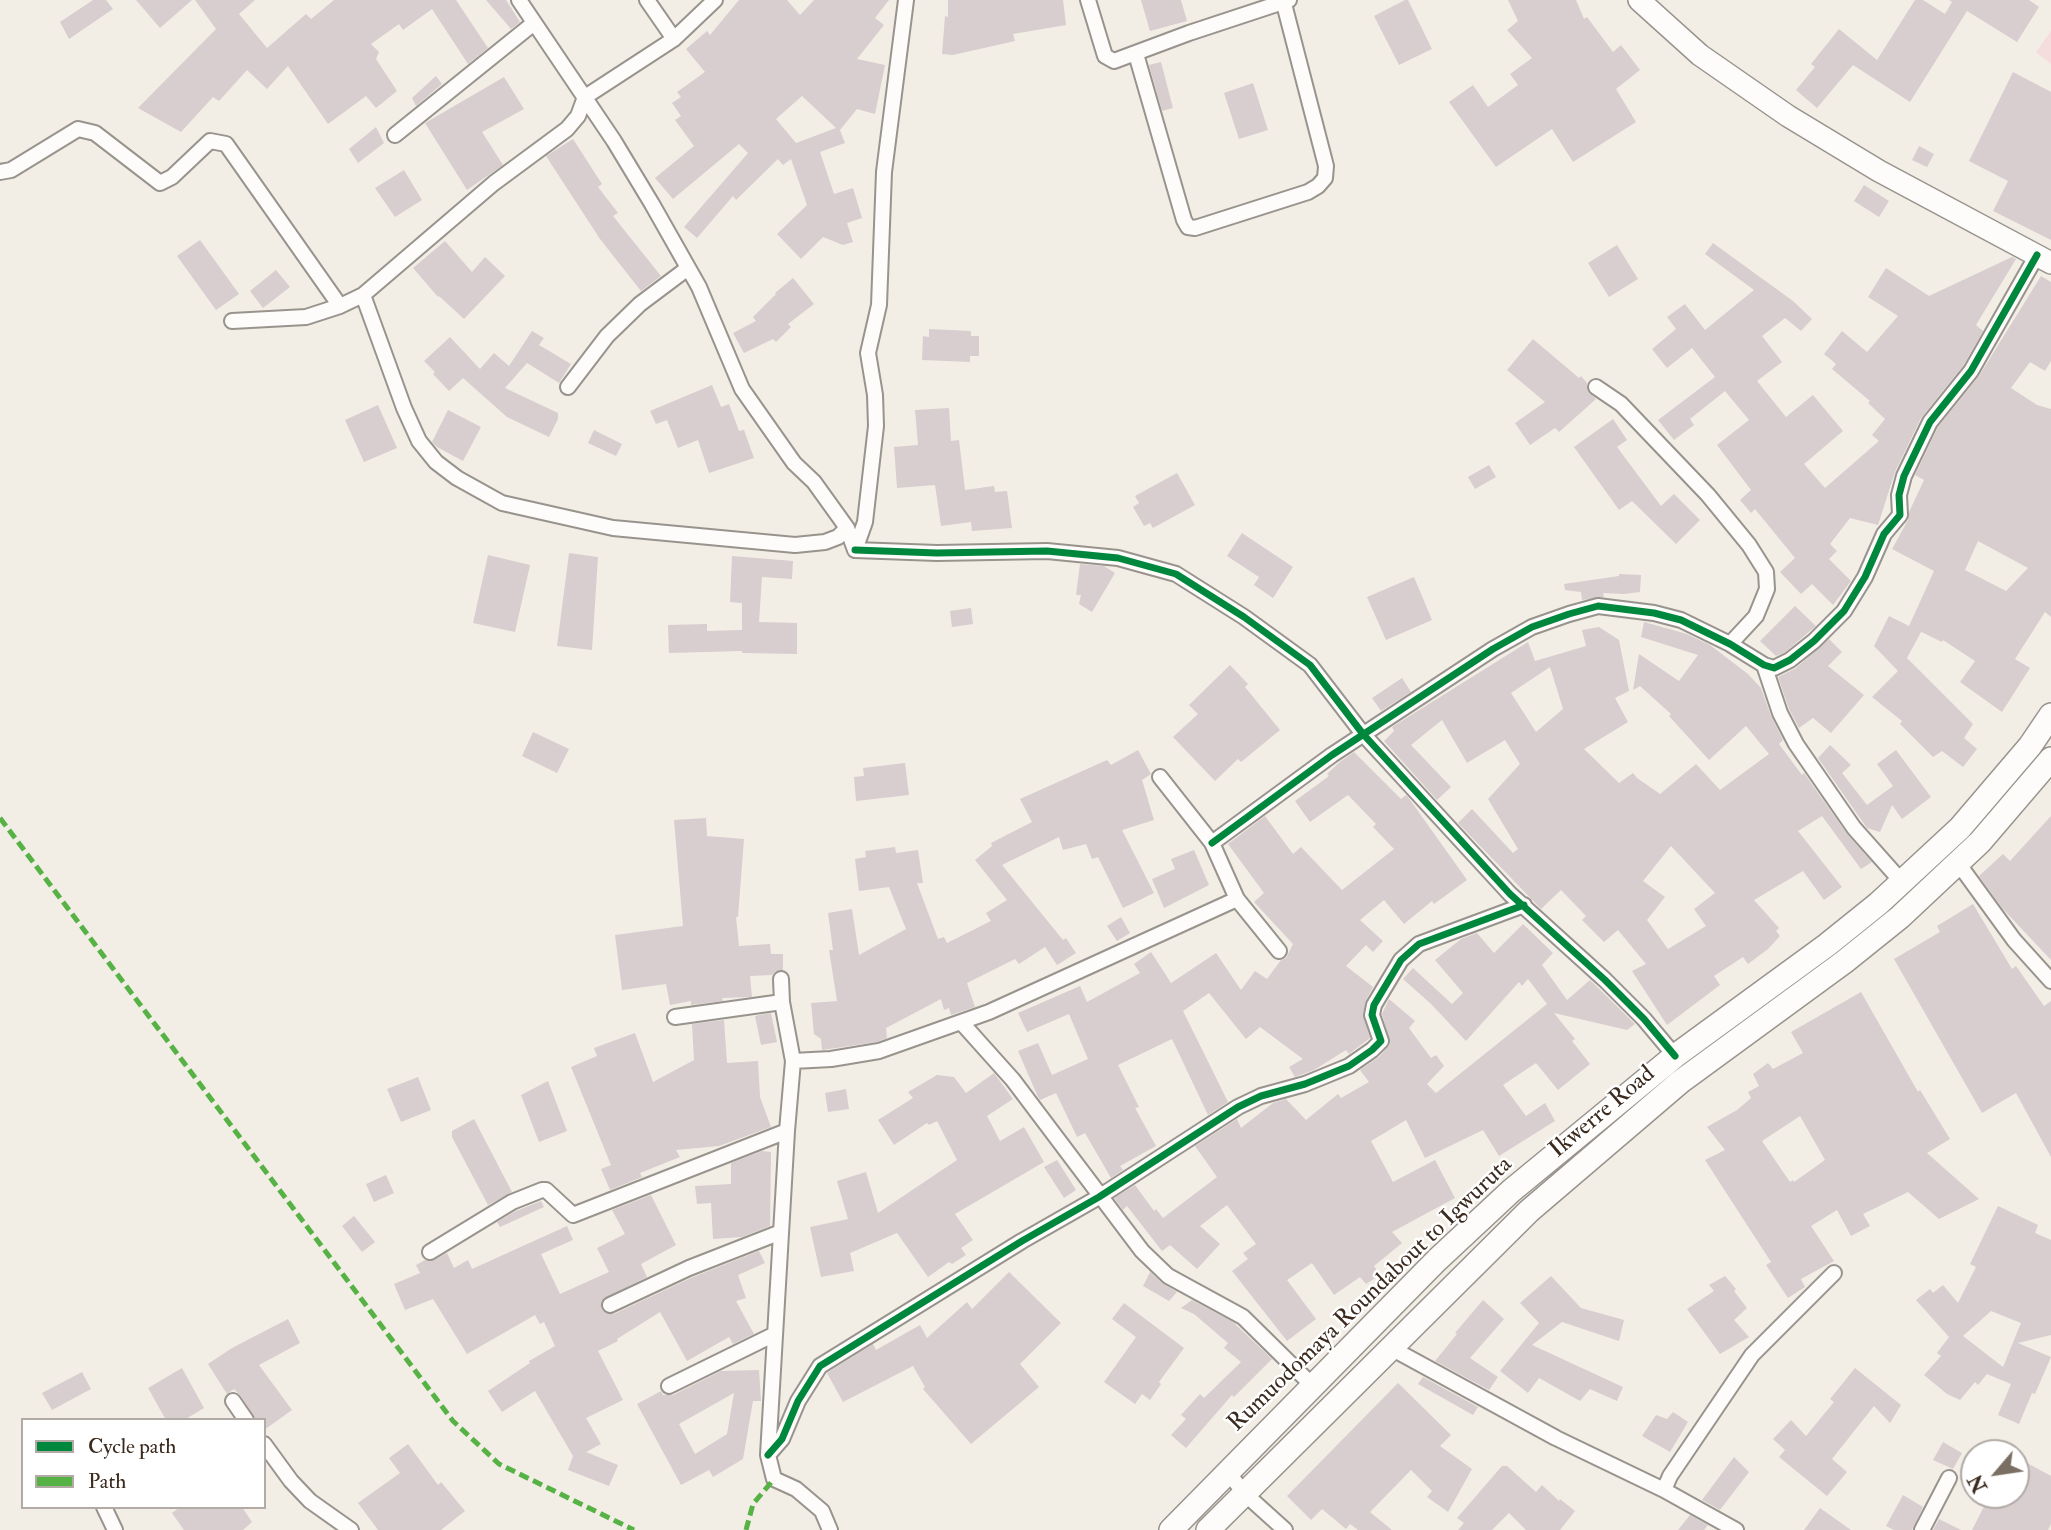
<!DOCTYPE html>
<html>
<head>
<meta charset="utf-8">
<style>
	body { margin:0 }
	#map { position:relative; width:2051px; height:1530px; overflow:hidden; background:#f2eee5; font-family:"IM FELL Double Pica",serif }
	canvas { display:block }
	.legend { position:absolute; left:21px; top:1418px; width:245px; height:91px; box-sizing:border-box; background:#fff; border:2px solid #b1aaa5; margin:0; padding:9px 12px; list-style:none; font-size:21px; color:#3b2a1e }
	.legend li { display:flex; align-items:center; gap:14px; height:35px }
	.legend b { width:35px; border:2px solid #b1aaa5 }
	.north { position:absolute; left:1960px; top:1439px; width:70px; height:70px; box-sizing:border-box; background:#fff; border:2px solid #b1aaa5; border-radius:50%; rotate:241deg; font-size:19px; font-weight:700; line-height:28px; text-align:center; color:#3b2a1e }
	.north::after { content:''; display:block; margin:auto; width:24px; height:32px; background:#7b6f64; clip-path:polygon(50% 0,100% 100%,50% 72%,0 100%) }
</style>
</head>
<body>
<div id="map">
<canvas width="2051" height="1530"></canvas>
<ul class="legend">
<li><b style="height:9px;background:#00873e"></b>Cycle path</li>
<li><b style="height:9px;background:#57b245"></b>Path</li>
</ul>
<div class="north">N</div>
</div>
<script>
const ctx = document.querySelector('canvas').getContext('2d');
ctx.lineJoin = 'round';
function fillPath(path, color) { ctx.fillStyle = color; ctx.fill(path, 'evenodd'); }
const poly = rows => new Path2D(rows.map(r => 'M' + r).join(''));
function strokePath(path, color, width, dash) { ctx.strokeStyle = color; ctx.lineWidth = width; ctx.lineCap = dash ? 'butt' : 'round'; ctx.setLineDash(dash || []); ctx.stroke(path); }
function drawText(font, color, halo, rows, align = 'center') {
  ctx.font = font + ' "IM FELL Double Pica",serif'; ctx.lineWidth = 5; ctx.setLineDash([]); ctx.textBaseline = 'middle'; ctx.strokeStyle = halo; ctx.fillStyle = color; for (const [text, x, y, turn = 0] of rows) {
    ctx.save(); ctx.translate(x, y); ctx.rotate((+turn || 0) * Math.PI / 180); ctx.textAlign = isNaN(turn) ? turn : align; if (halo) ctx.strokeText(text, 0, 0); ctx.fillText(text, 0, 0); ctx.restore();
  }
}
fillPath(poly([
	[2051,31,2051,64,2036,52]
]), '#f4dddc');
fillPath(poly([
	[93,0,106,0,113,9,69,39,60,22],
	[136,0,192,0,160,28],
	[195,0,255,0,239,14,267,48,306,14,311,19,334,0,456,0,488,48,468,64,432,9,403,30,399,24,371,44,379,52,376,59,397,91,376,108,366,96,328,124,288,66,267,89,247,70,219,101,213,97,181,132,138,108,216,29],
	[486,0,506,0,520,22,511,29],
	[739,0,787,0,800,15,814,0,889,0,875,18,884,25,857,59,885,65,875,114,857,109,840,130,845,143,820,152,834,194,853,188,862,218,847,223,853,242,843,245,823,237,801,259,777,234,807,205,791,159,783,165,778,159,736,200,733,196,697,238,684,227,748,153,739,144,673,199,655,178,694,146,675,120,681,116,672,103,681,97,677,92,705,72,686,49,707,31,710,35],
	[802,96,836,128,796,143,776,119],
	[948,0,1063,0,1066,25,1013,34,1015,41,953,55,942,54,945,16,948,17],
	[1141,0,1181,0,1187,21,1150,31],
	[1405,0,1408,0,1432,49,1399,65,1374,16],
	[1508,0,1576,0,1584,19,1587,17,1613,52,1621,45,1640,70,1616,89,1636,122,1573,162,1552,129,1496,167,1449,102,1473,85,1488,107,1518,85,1510,74,1532,58,1507,30,1518,21],
	[1915,0,1923,0,1945,14,1952,2,1949,0,2029,0,2039,7,2017,42,1967,11,1910,102,1853,65,1817,108,1796,90,1815,67,1811,64,1839,29,1877,60],
	[1161,62,1173,108,1162,111,1149,65],
	[2013,72,2051,92,2051,240,1993,211,2008,181,1969,161],
	[436,76,442,84,416,106,412,98],
	[504,77,524,109,482,132,503,165,467,190,425,123],
	[1253,83,1268,130,1239,139,1224,93],
	[376,127,384,143,358,163,349,149],
	[573,139,602,184,598,187,618,213,613,216,661,276,641,291,600,239,546,156],
	[1919,146,1934,154,1927,167,1912,160],
	[404,170,422,200,395,217,375,188],
	[1864,185,1889,201,1879,217,1854,201],
	[200,240,239,294,216,310,177,256],
	[445,241,472,272,485,257,505,276,464,319,439,296,438,297,413,268],
	[1713,243,1793,301,1812,319,1801,331,1785,318,1762,336,1782,362,1757,381,1786,417,1813,395,1843,431,1804,464,1825,488,1879,441,1872,435,1885,419,1868,403,1870,401,1832,369,1836,364,1824,354,1842,331,1867,352,1898,316,1868,297,1886,268,1929,296,2012,257,2016,259,1976,325,1983,331,1963,366,1921,418,1895,472,1878,525,1850,518,1830,544,1837,551,1829,559,1851,581,1833,605,1812,584,1801,594,1780,572,1795,558,1755,509,1751,513,1740,500,1751,490,1717,445,1749,420,1725,391,1690,419,1694,425,1674,440,1658,420,1715,377,1692,348,1667,368,1652,349,1676,329,1667,317,1685,304,1705,330,1754,290,1705,254],
	[1617,245,1638,279,1609,297,1588,263],
	[276,270,290,287,263,308,250,291],
	[2041,276,2051,282,2051,361,2045,371,2030,362,2011,388,2037,405,2051,409,2051,617,2045,612,2015,659,2030,668,2002,712,1960,682,1975,661,1943,640,1942,642,1909,626,1934,571,1892,549,1908,520,1909,512,1924,480,1915,475,1938,427,1979,376],
	[1978,541,2028,568,2006,591,1965,570],
	[793,278,814,304,788,324,791,327,776,342,773,339,744,353,733,333,756,321,753,317,776,294,775,293],
	[929,329,971,331,971,336,979,336,979,356,970,356,970,362,922,360,923,336,929,337],
	[532,331,544,338,539,345,571,364,559,383,527,363,505,388,558,413,558,419,549,437,507,417,463,378,449,391,433,374,435,372,424,361,450,337,480,369,494,353,509,366],
	[1533,339,1579,378,1581,376,1587,383,1588,392,1596,399,1559,432,1555,428,1530,445,1515,423,1545,402,1507,370],
	[712,385,721,407,729,404,739,431,744,430,754,458,709,473,698,440,678,448,667,420,656,424,650,411],
	[378,405,397,448,364,462,345,420],
	[949,408,951,441,959,440,965,490,994,486,995,492,1007,491,1012,528,972,531,971,522,941,526,935,485,897,488,894,447,918,445,915,410],
	[448,410,481,427,463,461,437,447,432,442],
	[1613,419,1627,440,1617,447,1661,506,1674,494,1700,520,1676,544,1632,501,1619,510,1574,447],
	[594,430,622,444,616,456,588,443],
	[1489,465,1496,477,1475,489,1468,477],
	[1177,473,1195,505,1153,528,1150,523,1144,526,1133,507,1139,503,1135,496],
	[1242,533,1293,567,1273,598,1254,585,1259,577,1227,556],
	[569,553,598,557,592,650,557,646],
	[488,555,530,565,515,632,473,623],
	[732,556,793,561,792,579,762,577,759,622,797,623,797,654,742,653,742,651,669,653,668,625,707,624,707,631,742,630,742,603,730,602],
	[1080,564,1104,566,1115,573,1092,612,1079,604,1081,595,1076,595],
	[1619,574,1641,575,1640,592,1624,594,1603,593,1604,597,1582,600,1581,592,1565,590,1564,584,1619,576],
	[1414,577,1432,620,1386,640,1367,597],
	[1795,606,1816,626,1785,652,1776,656,1760,641],
	[971,608,973,624,952,627,950,611],
	[1889,616,1921,632,1907,658,1973,724,1964,738,1977,749,1963,767,1942,751,1933,757,1900,724,1902,721,1872,697,1898,671,1874,646],
	[1644,622,1687,634,1710,645,1748,674,1761,688,1771,716,1783,740,1779,744,1802,775,1804,773,1847,834,1872,862,1861,869,1822,816,1798,831,1842,887,1824,900,1803,871,1754,900,1779,928,1776,931,1780,936,1768,949,1748,964,1743,957,1714,976,1720,985,1667,1025,1632,971,1646,964,1618,930,1604,942,1582,920,1586,916,1561,890,1541,909,1458,823,1472,809,1513,853,1518,849,1488,799,1520,764,1505,740,1467,763,1442,720,1411,745,1451,787,1437,800,1384,741,1394,731,1392,727,1528,642,1535,661,1586,646,1582,630,1599,627,1619,640,1629,691,1615,698,1628,722,1584,749,1619,783,1633,773,1637,778,1660,794,1696,764,1720,790,1769,754,1746,726,1709,760,1669,716,1671,714,1640,686,1633,690,1639,654,1679,681,1698,655,1641,637],
	[1550,667,1563,709,1536,732,1511,693],
	[1671,846,1715,893,1694,909,1706,926,1668,949,1647,920,1665,897,1643,881],
	[1829,639,1842,652,1828,666,1864,695,1831,733,1813,718,1799,728,1789,709,1778,677,1796,668],
	[1230,665,1248,684,1245,687,1280,730,1241,762,1238,759,1215,781,1173,737,1198,714,1189,705],
	[1402,678,1411,692,1381,711,1372,698],
	[533,732,569,749,557,773,522,756],
	[1830,745,1851,765,1842,773,1867,805,1893,786,1877,764,1896,750,1931,797,1902,819,1892,805,1880,832,1867,828,1818,758],
	[1138,750,1151,774,1142,780,1154,820,1122,830,1154,893,1123,908,1098,857,1092,859,1086,844,1063,850,1059,837,1002,865,1063,940,1066,938,1076,953,1057,965,1045,947,1019,964,1015,959,967,983,975,1007,951,1015,949,1008,944,1010,941,999,886,1028,887,1038,877,1042,822,1050,821,1039,814,1034,811,1003,837,1001,829,950,833,950,828,913,852,909,859,955,906,929,889,887,859,891,855,859,866,857,865,851,895,847,896,853,918,850,923,883,917,883,938,939,944,937,947,943,991,921,986,913,1007,900,975,860,992,846,991,843,1032,822,1020,799,1107,760,1111,765],
	[1354,752,1401,799,1406,795,1408,797,1467,880,1434,904,1432,901,1404,924,1384,900,1360,920,1383,941,1373,952,1366,945,1346,966,1373,987,1366,1000,1363,1014,1370,1038,1349,1054,1346,1050,1314,1070,1295,1077,1289,1067,1303,1059,1260,1027,1246,1039,1209,993,1183,1011,1228,1102,1208,1115,1172,1039,1118,1065,1139,1107,1135,1108,1156,1146,1120,1166,1123,1170,1111,1178,1085,1133,1077,1137,1056,1093,1040,1100,1038,1097,1018,1051,1038,1043,1052,1075,1088,1059,1069,1014,1027,1032,1018,1013,1080,986,1087,1002,1140,973,1134,964,1151,952,1171,983,1216,953,1241,990,1255,971,1267,979,1281,960,1286,958,1293,944,1254,902,1264,893,1228,844,1265,816,1293,854,1301,847,1342,890,1394,849,1373,827,1376,824,1348,795,1310,822,1295,801,1329,776,1327,774,1341,761],
	[905,763,909,795,856,801,854,777,864,776,863,768],
	[2051,816,2051,960,2002,908,1979,876,2003,854,2010,861],
	[706,818,707,836,744,839,738,917,736,917,739,946,770,944,771,954,783,954,783,970,776,971,772,975,750,976,752,997,722,998,723,1001,691,1005,691,1001,670,1005,666,984,622,990,615,935,683,926,674,820],
	[1194,850,1209,885,1164,908,1152,879,1175,869,1171,859],
	[1973,904,2012,969,2016,966,2044,1006,2051,1001,2051,1157,2016,1093,1982,1113,1894,959,1940,932,1937,926],
	[1121,917,1130,933,1117,941,1107,926],
	[1523,924,1553,953,1542,965,1567,1000,1590,980,1635,1024,1627,1030,1554,1013,1575,1039,1572,1041,1590,1064,1558,1090,1536,1063,1503,1085,1526,1116,1545,1103,1555,1121,1499,1156,1483,1130,1425,1158,1406,1120,1371,1141,1393,1182,1435,1160,1455,1198,1392,1232,1402,1243,1374,1266,1380,1275,1366,1284,1360,1277,1334,1295,1312,1263,1287,1280,1316,1319,1287,1341,1232,1271,1248,1259,1243,1253,1256,1244,1227,1205,1200,1226,1220,1244,1197,1269,1170,1245,1162,1251,1127,1206,1123,1210,1114,1198,1135,1185,1154,1211,1156,1209,1163,1218,1217,1177,1195,1146,1237,1119,1241,1128,1273,1103,1286,1099,1306,1120,1338,1094,1341,1098,1369,1082,1360,1070,1379,1057,1390,1044,1382,1014,1389,999,1415,1021,1409,1028,1431,1058,1436,1055,1444,1066,1427,1084,1436,1093,1547,1004,1528,979,1522,986,1519,982,1466,1041,1431,1004,1403,979,1413,968,1452,1004,1463,993,1435,960,1461,939,1477,933,1494,953],
	[1861,992,1918,1092,1920,1090,1950,1139,1927,1153,1979,1199,1939,1219,1908,1192,1863,1214,1870,1226,1851,1236,1837,1210,1811,1226,1834,1261,1801,1279,1805,1287,1788,1298,1766,1265,1771,1262,1705,1160,1725,1150,1707,1127,1737,1110,1751,1098,1748,1092,1759,1086,1753,1074,1768,1063,1773,1069,1803,1053,1791,1032],
	[1800,1116,1825,1160,1794,1182,1793,1180,1790,1182,1762,1141],
	[771,1013,777,1042,761,1045,755,1016],
	[724,1020,727,1063,758,1061,760,1097,771,1127,719,1146,676,1150,680,1157,640,1173,642,1177,610,1190,601,1169,611,1165,571,1067,597,1056,594,1048,635,1033,653,1082,694,1060,692,1024],
	[994,1073,1013,1099,987,1116,1000,1141,1024,1127,1044,1162,955,1214,973,1240,961,1248,966,1255,952,1264,949,1262,928,1277,897,1233,850,1253,854,1271,821,1277,810,1227,848,1219,837,1181,866,1172,878,1213,957,1160,937,1121,929,1125,927,1123,894,1145,878,1120,913,1098,908,1092,937,1075,954,1077,966,1093],
	[418,1077,431,1110,401,1122,387,1089],
	[548,1081,567,1131,539,1142,521,1095],
	[846,1089,849,1109,828,1112,825,1093],
	[474,1119,512,1192,488,1205,452,1137,452,1131],
	[762,1151,771,1152,770,1226,742,1237,713,1239,711,1203,697,1204,695,1186,731,1184,731,1163],
	[1057,1160,1076,1190,1064,1198,1044,1167],
	[386,1175,394,1193,374,1202,366,1184],
	[651,1195,676,1245,641,1264,647,1277,603,1299,601,1308,605,1313,614,1314,693,1277,759,1251,765,1263,738,1275,746,1298,736,1301,754,1334,733,1344,729,1337,687,1361,660,1312,617,1339,618,1341,598,1351,623,1400,586,1418,601,1444,586,1452,618,1465,609,1486,568,1470,573,1456,535,1391,502,1412,488,1391,530,1363,529,1361,555,1346,544,1322,540,1324,535,1315,467,1354,433,1299,405,1310,394,1284,420,1273,416,1265,425,1260,434,1260,447,1253,454,1268,468,1260,472,1269,567,1226,573,1240,541,1254,560,1294,609,1272,597,1248,625,1234,612,1210],
	[541,1201,544,1207,500,1227,497,1222,516,1211],
	[1998,1206,2038,1225,2035,1233,2051,1240,2051,1335,2018,1343,2051,1357,2035,1394,2032,1393,2019,1424,1998,1415,2011,1384,1987,1374,1978,1385,1975,1382,1960,1400,1947,1394,1924,1375,1941,1356,1937,1353,1949,1337,1916,1300,1930,1289,1933,1293,1943,1285,1958,1303,1976,1267,1970,1264],
	[1991,1311,2021,1323,2003,1367,1963,1336],
	[354,1216,375,1242,362,1252,342,1226],
	[1009,1272,1061,1323,1020,1364,1039,1387,971,1444,923,1389,925,1387,913,1366,843,1402,827,1373,873,1344,876,1350,920,1325,927,1338,967,1302,972,1309],
	[1150,1272,1162,1283,1177,1292,1169,1301,1143,1286],
	[1551,1276,1581,1308,1624,1320,1619,1341,1562,1322,1532,1345,1623,1387,1617,1401,1590,1389,1580,1401,1539,1378,1528,1393,1500,1371,1539,1323,1520,1303],
	[1725,1276,1736,1289,1734,1291,1747,1308,1734,1320,1749,1337,1720,1354,1687,1309,1714,1291,1709,1285],
	[1192,1300,1233,1322,1272,1359,1234,1397,1232,1395,1186,1448,1171,1435,1186,1419,1181,1415,1200,1394,1204,1398,1241,1362,1224,1348,1228,1343,1194,1314,1181,1308],
	[1483,1300,1504,1319,1470,1358,1498,1377,1489,1390,1435,1361,1457,1334,1455,1333],
	[1124,1303,1184,1348,1159,1382,1161,1384,1150,1400,1142,1394,1135,1404,1104,1382,1136,1337,1112,1319],
	[288,1319,300,1343,259,1365,292,1410,264,1430,264,1420,256,1420,241,1396,234,1389,227,1394,208,1364,232,1348],
	[182,1368,204,1408,184,1420,166,1420,148,1388],
	[1855,1368,1901,1405,1890,1423,1874,1406,1832,1459,1847,1472,1827,1496,1779,1457,1785,1450,1773,1439,1791,1420,1806,1436,1834,1402,1830,1399],
	[759,1370,761,1401,753,1401,743,1459,713,1477,709,1470,681,1485,637,1404,661,1391,663,1395,673,1395,721,1371],
	[734,1393,727,1434,695,1454,679,1424],
	[82,1372,91,1389,52,1410,42,1393],
	[1423,1377,1478,1407,1473,1415,1418,1384],
	[1398,1383,1451,1435,1440,1446,1472,1469,1448,1512,1427,1497,1432,1491,1411,1470,1370,1512,1392,1530,1358,1530,1350,1524,1346,1529,1322,1509,1311,1520,1287,1496],
	[1673,1412,1688,1422,1670,1452,1642,1436,1656,1415,1667,1419],
	[1943,1442,1962,1453,1953,1469,1933,1460],
	[408,1444,438,1485,441,1482,465,1511,441,1530,378,1530,358,1503,400,1473,389,1458],
	[1734,1457,1749,1472,1720,1510,1702,1500],
	[2016,1457,2051,1476,2051,1524,2048,1530,1972,1530,1990,1495,2016,1495],
	[1502,1466,1507,1466,1536,1492,1542,1485,1559,1501,1560,1499,1575,1511,1560,1530,1526,1530,1509,1513,1492,1530,1458,1530,1464,1523,1457,1518],
	[1903,1495,1923,1507,1912,1530,1894,1530,1886,1526],
	[180,1507,242,1507,252,1522,243,1530,184,1530,172,1513],
	[1820,1508,1851,1530,1804,1530],
	[1690,1515,1708,1525,1704,1530,1678,1530],
	[1939,1519,1961,1530,1933,1530]
]), '#d8cdcf');
const street = poly([
	[519,0,614,141,652,204,699,287,742,389,794,463,814,482,847,528,855,550],
	[647,0,674,39],
	[1088,0,1105,56,1114,61,1189,33,1289,0],
	[1136,54,1184,220,1188,227,1195,228,1308,192,1318,186,1325,178,1326,166,1283,0],
	[395,135,534,23],
	[0,172,11,170,78,129,95,133,160,183,172,177,210,141,226,144,340,306],
	[363,295,404,408,419,441,436,462,457,478,502,503,613,528,795,545,825,542,838,537,847,528],
	[232,321,306,317,340,306,363,295,494,183,567,129,578,116,585,97,674,39,715,0],
	[568,387,607,336,640,304,688,268],
	[1596,387,1621,404,1708,495,1749,545,1766,572,1767,589,1756,616,1730,644],
	[855,550,937,553,1047,551,1118,558,1176,574,1244,617,1310,665,1363,734,1510,894,1605,980,1644,1019,1675,1056],
	[855,550,865,522,876,426,875,395,868,353,879,305,884,172,906,0],
	[1764,665,1780,713,1796,744,1854,828,1902,882],
	[1212,843,1332,755,1493,649,1532,627,1569,614,1598,606,1654,613,1681,620,1730,644,1764,665,1774,668,1790,660,1814,641,1844,611,1865,577,1884,534,1900,515,1899,495,1904,476,1930,422,1971,371,2037,255],
	[1958,863,2014,940,2051,981],
	[1237,899,1279,951],
	[781,979,782,1002,793,1061,787,1131,768,1455,774,1479,796,1489,822,1511,830,1530],
	[675,1017,782,1002],
	[961,1022,1013,1080,1142,1251,1168,1276,1243,1317,1313,1386],
	[793,1061,831,1059,879,1051,989,1012,1237,899,1212,843,1160,777],
	[430,1252,512,1202,542,1190,546,1190,573,1215,787,1131],
	[610,1305,689,1268,781,1232],
	[1391,1348,1556,1438,1664,1490,1736,1530],
	[669,1386,775,1334],
	[233,1401,246,1420],
	[264,1444,291,1481,310,1501,351,1530],
	[768,1455,782,1439,798,1401,820,1366,1022,1241,1099,1197,1238,1107,1261,1096,1305,1084,1349,1066,1372,1050,1381,1041,1372,1015,1374,1005,1401,960,1419,944,1524,905],
	[1228,1472,1244,1493,1285,1530],
	[1664,1490,1670,1476,1752,1355,1834,1273],
	[104,1507,115,1530],
	[1922,1530,1949,1478]
]);
const secondary = poly([
	[1639,0,1700,55,1788,116,1879,171,2051,263]
]);
const primary = poly([
	[1171,1530,1437,1260,1511,1191,1675,1056,1827,945,1878,904,1960,828,2030,746,2051,715],
	[1208,1530,1529,1211,1680,1082,1844,962,1900,917,1980,842,2051,759]
]);
strokePath(street, '#98938c', 18);
strokePath(secondary, '#98938c', 24);
strokePath(primary, '#98938c', 26);
strokePath(street, '#fdfcfb', 14);
strokePath(secondary, '#fdfcfb', 21);
strokePath(primary, '#fdfcfb', 23);
strokePath(poly([
	[0,818,453,1421,499,1464,634,1530],
	[746,1530,753,1504,774,1479]
]), '#57b245', 5, [10, 5]);
strokePath(poly([
	[855,550,937,553,1047,551,1118,558,1176,574,1244,617,1310,665,1363,734,1510,894,1605,980,1644,1019,1675,1056],
	[1212,843,1332,755,1493,649,1532,627,1569,614,1598,606,1654,613,1681,620,1730,644,1764,665,1774,668,1790,660,1814,641,1844,611,1865,577,1884,534,1900,515,1899,495,1904,476,1930,422,1971,371,2037,255],
	[768,1455,782,1439,798,1401,820,1366,1022,1241,1099,1197,1238,1107,1261,1096,1305,1084,1349,1066,1372,1050,1381,1041,1372,1015,1374,1005,1401,960,1419,944,1524,905]
]), '#00873e', 7);
drawText('24px', '#3b2a1e', '#fff', [
	["Ikwerre Road",1603,1113,-40],
	["Rumuodomaya Roundabout to Igwuruta",1371,1295,-44]
]);
</script>
</body>
</html>
